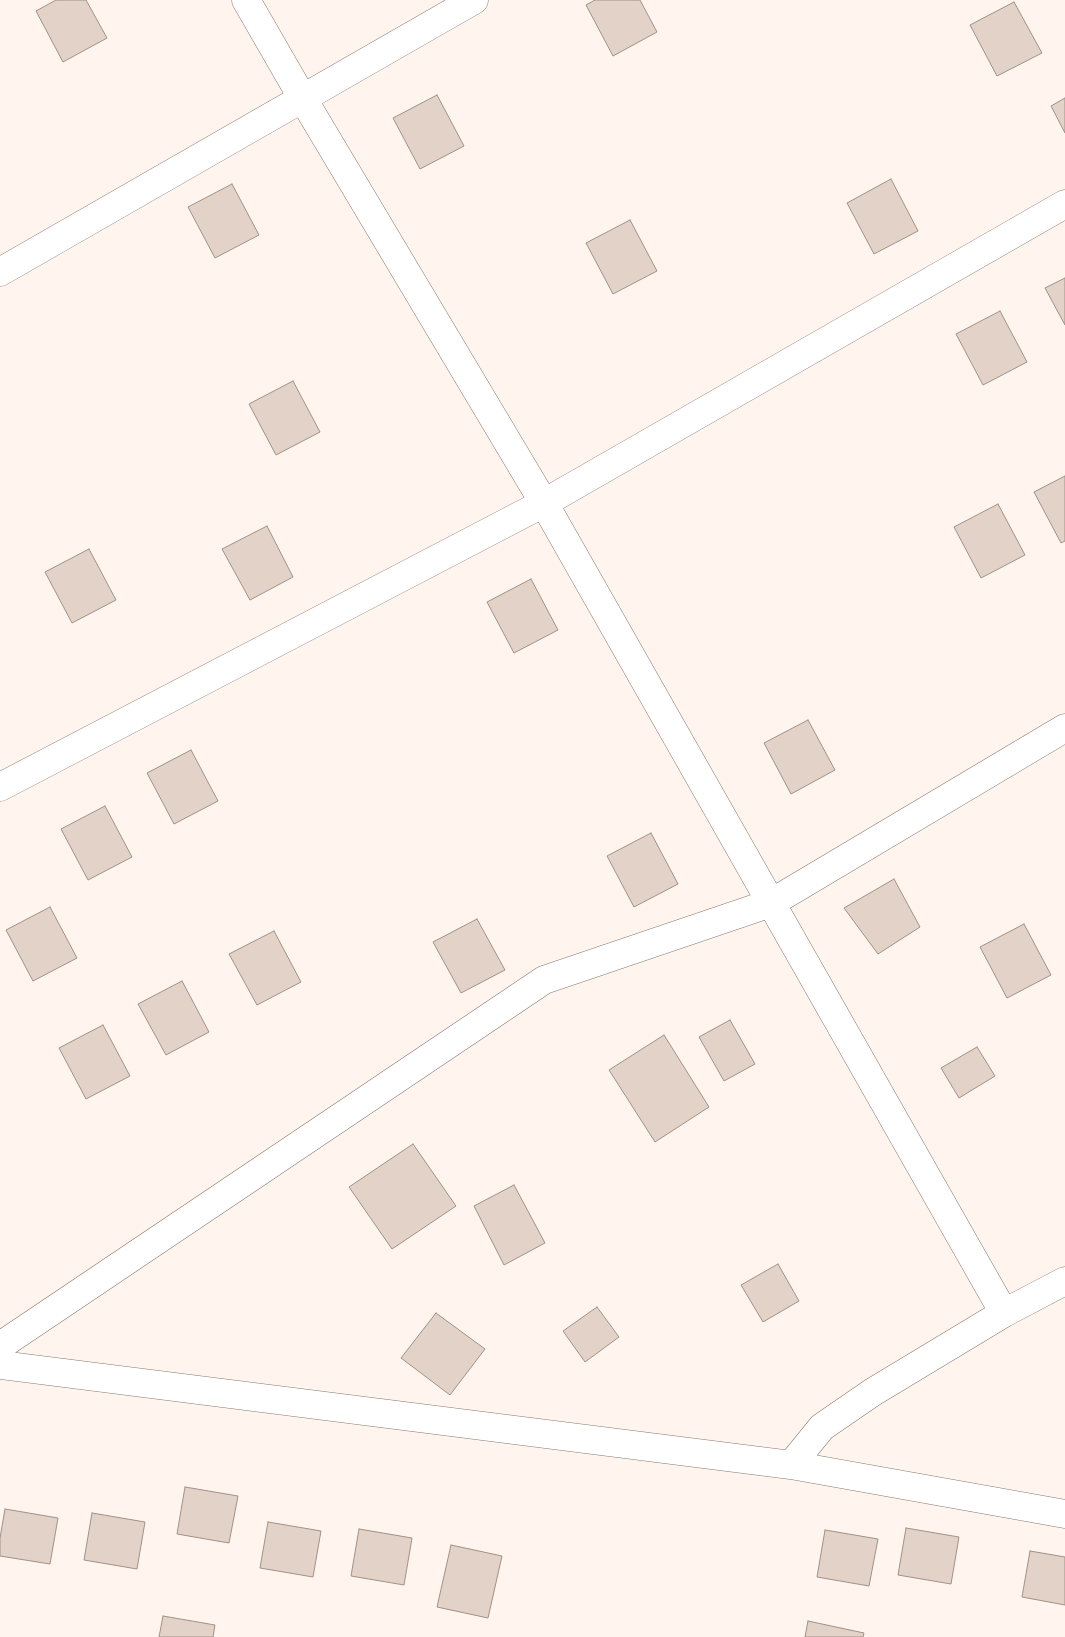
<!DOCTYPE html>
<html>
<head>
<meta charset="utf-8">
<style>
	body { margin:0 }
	canvas { display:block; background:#fff4ee }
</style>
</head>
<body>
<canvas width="1065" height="1637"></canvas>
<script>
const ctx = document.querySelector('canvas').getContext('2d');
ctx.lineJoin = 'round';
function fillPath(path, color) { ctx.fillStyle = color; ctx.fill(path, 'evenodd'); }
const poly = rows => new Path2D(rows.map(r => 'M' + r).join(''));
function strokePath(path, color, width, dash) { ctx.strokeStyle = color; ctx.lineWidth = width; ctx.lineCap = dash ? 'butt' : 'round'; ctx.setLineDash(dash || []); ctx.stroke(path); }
const building = poly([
	[56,0,86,0,107,38,63,62,36,11,56,0],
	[595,0,640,0,657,32,613,56,586,5,595,0],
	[1014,2,1042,53,997,76,970,25,1014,2],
	[437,95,464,146,420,169,393,118,437,95],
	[1065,98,1065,133,1051,106,1065,98],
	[891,179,918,231,874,254,847,203,891,179],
	[232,184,259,235,215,258,188,207,232,184],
	[630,220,657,271,613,294,586,243,630,220],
	[1065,278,1065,325,1045,288,1065,278],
	[1000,311,1027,362,983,385,956,334,1000,311],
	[293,381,320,432,276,455,249,404,293,381],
	[1065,476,1065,541,1061,543,1034,492,1065,476],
	[998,504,1025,555,981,578,954,527,998,504],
	[267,526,293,577,250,600,222,549,267,526],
	[89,549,116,600,72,623,45,572,89,549],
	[531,579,558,630,514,653,487,602,531,579],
	[808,720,835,770,791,794,764,743,808,720],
	[191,750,218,801,174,824,147,773,191,750],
	[105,806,132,857,88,880,61,829,105,806],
	[651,833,678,884,634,907,607,856,651,833],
	[894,879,920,927,878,954,844,908,894,879],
	[50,907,77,958,33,981,6,930,50,907],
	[477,919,505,970,461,993,433,942,477,919],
	[1024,924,1051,975,1007,998,980,947,1024,924],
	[274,931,301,982,257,1005,229,954,274,931],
	[182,981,209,1032,166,1055,138,1004,182,981],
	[730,1020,755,1064,724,1081,699,1037,730,1020],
	[103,1025,130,1076,86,1099,59,1048,103,1025],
	[664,1035,709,1107,655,1142,609,1070,664,1035],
	[977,1047,995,1076,959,1098,941,1068,977,1047],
	[413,1144,456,1206,392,1249,349,1187,413,1144],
	[514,1185,545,1243,504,1265,474,1206,514,1185],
	[778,1264,799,1301,763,1322,741,1285,778,1264],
	[597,1307,619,1337,585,1362,563,1331,597,1307],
	[436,1313,485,1349,450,1395,401,1358,436,1313],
	[185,1487,238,1496,229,1543,177,1534,185,1487],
	[5,1509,58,1518,50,1564,0,1556,0,1538,5,1509],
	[92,1513,145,1522,137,1569,84,1560,92,1513],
	[268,1522,321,1531,313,1577,260,1568,268,1522],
	[906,1528,959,1537,951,1584,898,1575,906,1528],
	[359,1529,412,1538,404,1585,351,1576,359,1529],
	[825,1530,878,1539,869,1586,817,1577,825,1530],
	[451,1545,502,1556,488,1618,437,1607,451,1545],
	[1030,1551,1065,1557,1065,1605,1022,1597,1030,1551],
	[163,1616,215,1625,213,1637,159,1637,163,1616],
	[808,1621,864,1633,863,1637,805,1637,808,1621]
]);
fillPath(building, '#e3d2c7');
strokePath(building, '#a09187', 1);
const minor = poly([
	[246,0,303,99,544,503,1004,1313],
	[0,272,474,0],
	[0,787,544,503,1065,204],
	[0,1346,544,980,771,903,1065,728],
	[0,1365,791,1465,1065,1514],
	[791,1465,822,1427,873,1392,1004,1313,1065,1281]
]);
strokePath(minor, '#897970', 29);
strokePath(minor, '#fff', 28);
</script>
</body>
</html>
